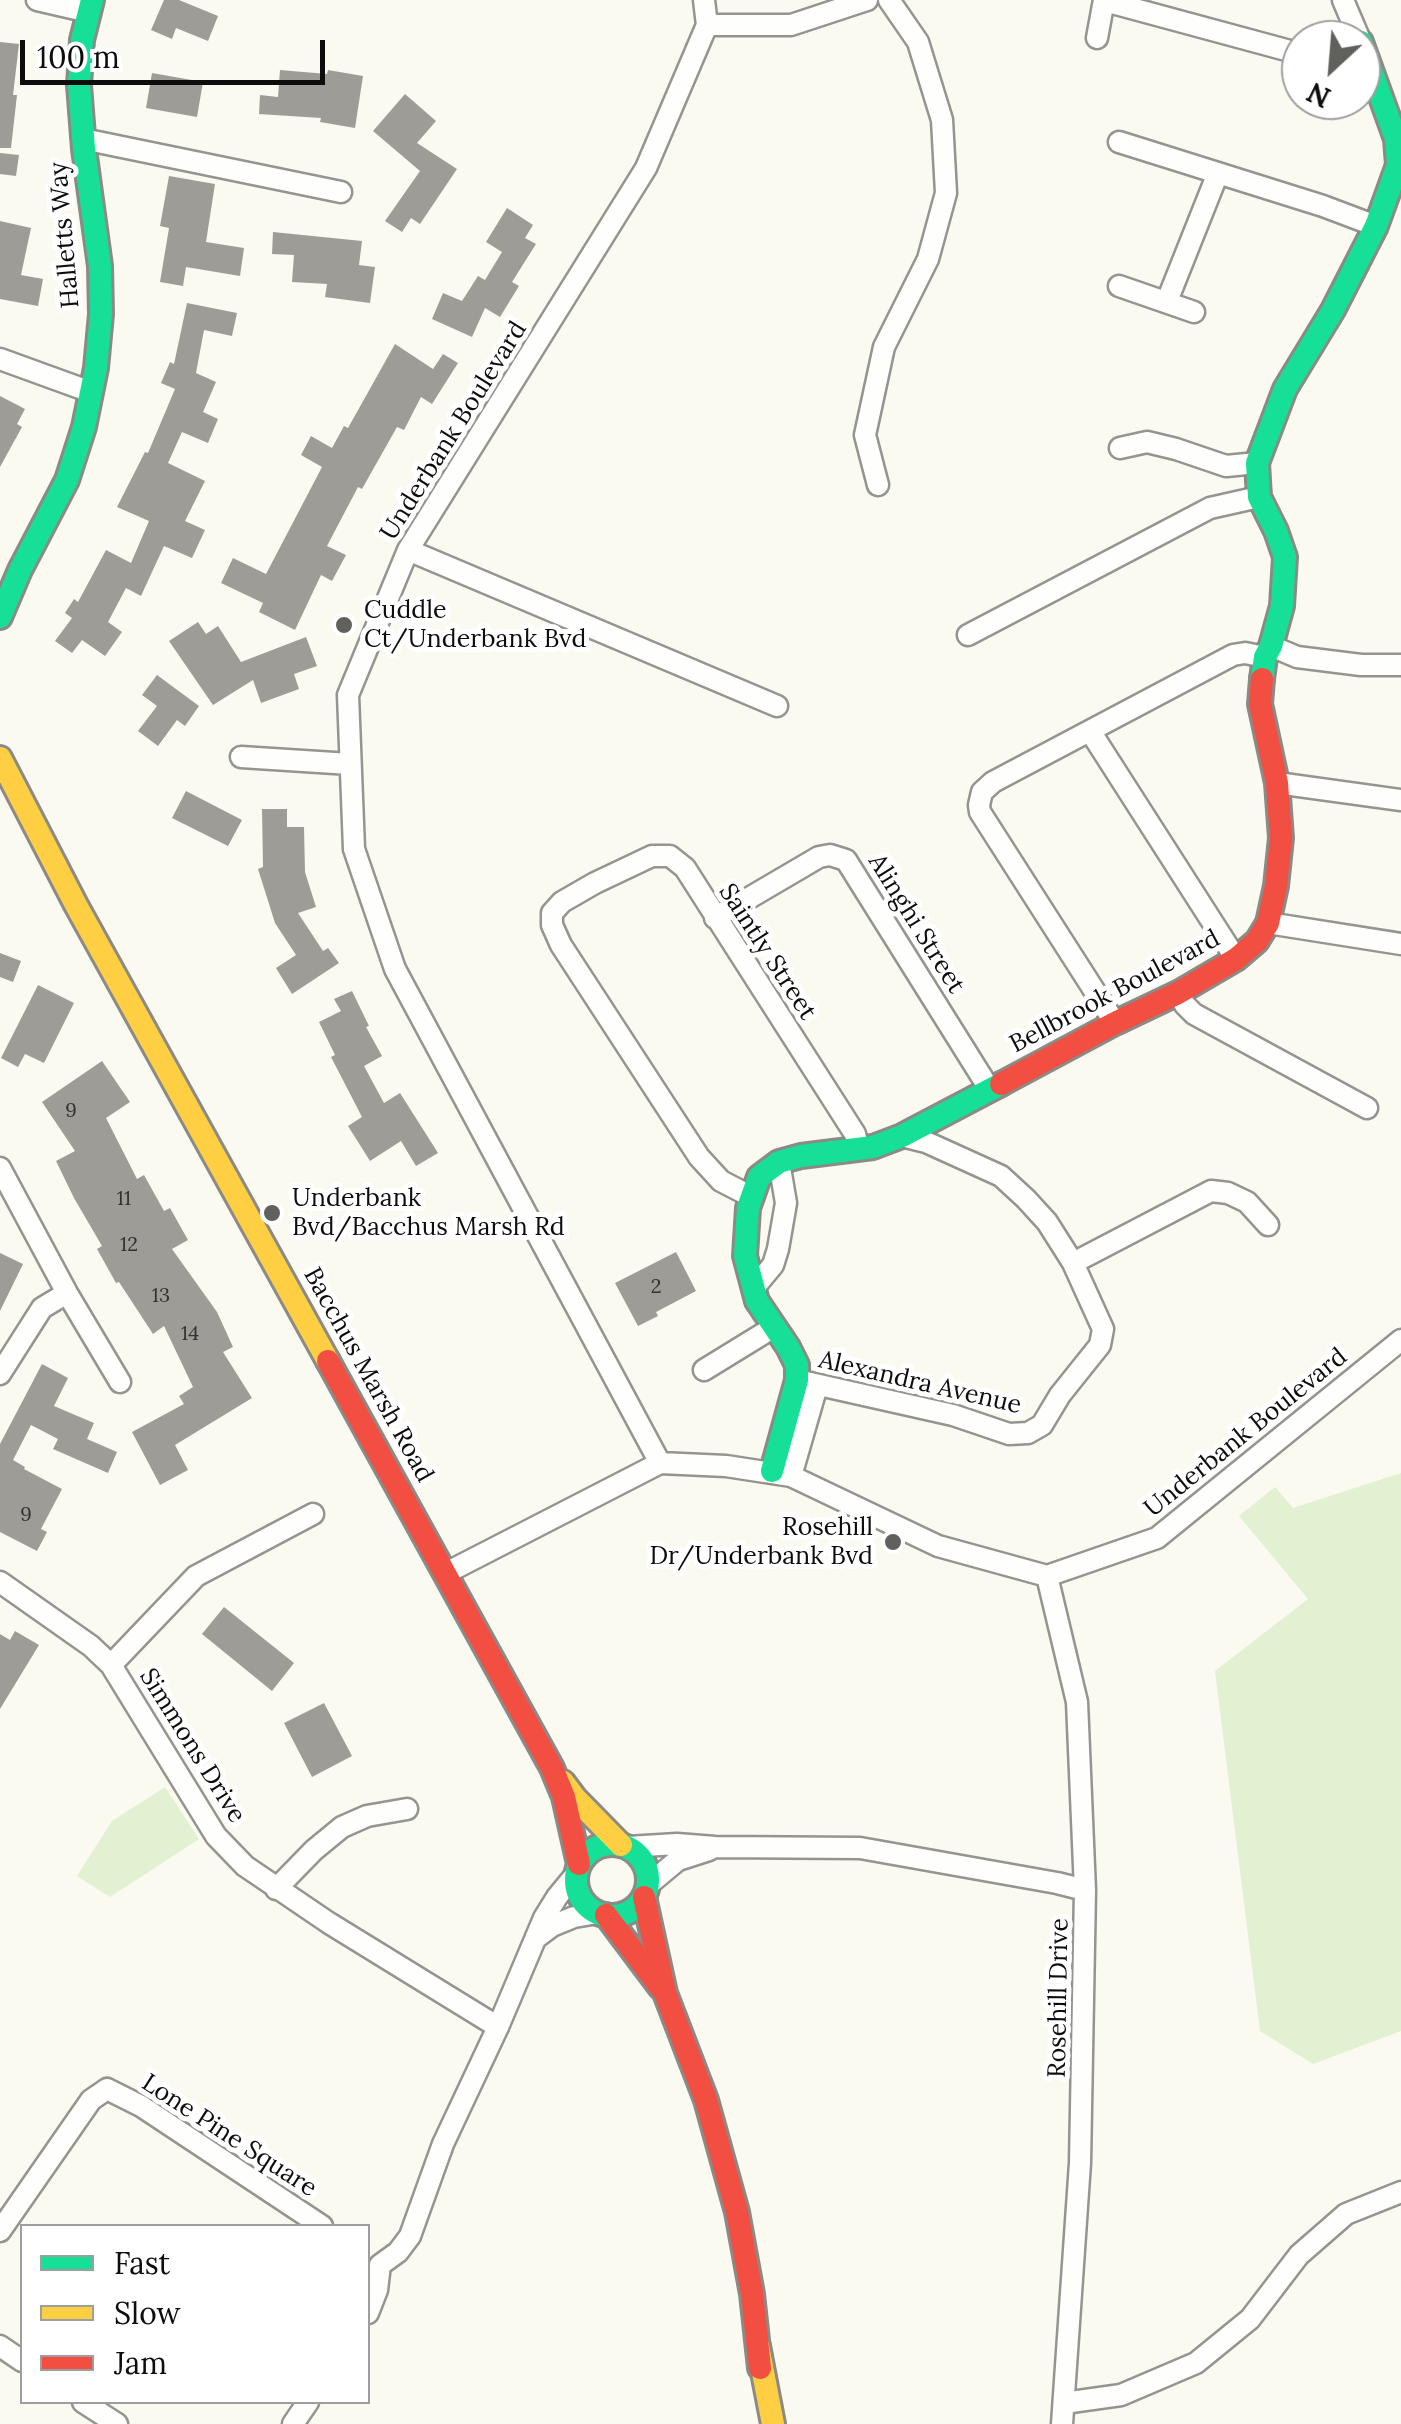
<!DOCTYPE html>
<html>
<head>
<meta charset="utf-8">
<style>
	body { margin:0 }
	#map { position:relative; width:1401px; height:2424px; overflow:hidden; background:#fbfaf1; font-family:Lora,serif }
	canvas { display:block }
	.legend { position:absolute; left:20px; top:2224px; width:350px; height:180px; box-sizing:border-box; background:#fff; border:2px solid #9e9e9e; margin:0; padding:12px 18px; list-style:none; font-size:30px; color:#0d0d0d }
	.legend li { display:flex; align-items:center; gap:20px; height:50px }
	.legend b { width:50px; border:2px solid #9e9e9e }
	.north { position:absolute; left:1281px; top:20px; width:100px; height:100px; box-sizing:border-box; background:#fff; border:2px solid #9e9e9e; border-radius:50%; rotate:206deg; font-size:28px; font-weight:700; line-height:40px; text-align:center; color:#0d0d0d }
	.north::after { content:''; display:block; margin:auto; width:35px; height:45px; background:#60605d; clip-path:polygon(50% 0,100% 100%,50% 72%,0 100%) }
	.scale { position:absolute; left:20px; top:40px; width:305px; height:45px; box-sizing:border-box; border:5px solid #0d0d0d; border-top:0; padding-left:12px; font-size:30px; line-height:35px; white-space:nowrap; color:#0d0d0d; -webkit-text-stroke:8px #fff; paint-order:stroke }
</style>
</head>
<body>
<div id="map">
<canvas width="1401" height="2424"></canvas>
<ul class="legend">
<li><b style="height:12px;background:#16e098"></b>Fast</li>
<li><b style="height:12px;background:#ffcf43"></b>Slow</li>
<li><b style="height:12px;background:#f24e42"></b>Jam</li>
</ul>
<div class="north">N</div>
<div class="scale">100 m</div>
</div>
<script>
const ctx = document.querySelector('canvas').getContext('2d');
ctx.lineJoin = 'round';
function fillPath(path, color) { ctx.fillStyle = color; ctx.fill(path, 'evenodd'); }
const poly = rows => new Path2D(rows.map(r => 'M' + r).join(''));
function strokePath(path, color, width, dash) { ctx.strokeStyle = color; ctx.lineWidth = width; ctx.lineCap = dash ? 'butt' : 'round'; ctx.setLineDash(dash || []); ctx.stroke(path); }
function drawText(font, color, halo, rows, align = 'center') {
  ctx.font = font + ' Lora,serif'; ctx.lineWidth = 10; ctx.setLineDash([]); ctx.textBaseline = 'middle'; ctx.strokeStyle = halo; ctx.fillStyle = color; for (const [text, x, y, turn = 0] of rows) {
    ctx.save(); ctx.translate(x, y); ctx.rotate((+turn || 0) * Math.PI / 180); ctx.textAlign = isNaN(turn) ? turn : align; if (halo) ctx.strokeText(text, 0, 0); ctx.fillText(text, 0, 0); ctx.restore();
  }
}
fillPath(poly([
	[1401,1473,1401,2031,1313,2064,1260,2031,1215,1671,1308,1599,1239,1516,1275,1487,1293,1508],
	[165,1787,199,1839,110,1897,77,1876,112,1821]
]), '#e1f1d1');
fillPath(poly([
	[164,0,179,0,218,16,208,41,176,28,172,39,151,30],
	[0,42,19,44,13,95,17,95,11,148,0,148],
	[280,70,327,74,328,70,363,76,355,128,320,122,321,118,259,114,260,95,278,97],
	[152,73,203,82,197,117,146,108],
	[405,94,436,121,417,143,457,169,420,224,411,218,402,232,385,221,420,171,373,131],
	[0,153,19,155,16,176,0,174],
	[169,176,215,184,206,242,244,248,240,276,186,267,183,286,160,282,169,228,160,226],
	[507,208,533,225,525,238,536,244,512,282,519,286,500,317,485,308,472,337,432,319,443,293,462,301,478,276,485,280,502,252,486,242],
	[0,221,31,228,21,275,43,279,38,306,0,299],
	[273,232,362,241,359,265,375,267,370,303,325,297,327,284,292,282,294,255,272,254],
	[187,303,237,313,232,336,204,330,196,373,216,382,203,412,218,419,208,443,182,432,168,463,205,481,185,521,205,530,192,558,164,546,141,596,126,588,108,622,122,632,105,656,82,640,72,653,55,641,72,618,65,613,74,599,78,602,106,550,131,563,149,521,117,507,145,452,148,453,175,389,161,383,170,362,174,364],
	[395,344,433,369,443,354,458,363,432,404,421,397,404,430,397,427,362,489,358,487,327,546,346,555,332,581,321,575,295,630,259,612,263,603,221,583,233,558,266,574,322,467,301,455,311,436,332,448,344,426,348,428],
	[0,396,25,409,17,424,22,427,0,467],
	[198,622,206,634,218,626,241,662,306,637,317,666,294,674,299,689,261,703,253,680,213,705,169,641],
	[157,675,199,706,185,726,177,720,158,746,138,731,157,706,142,695],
	[186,791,242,820,228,846,172,818],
	[262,809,287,809,287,827,304,827,305,872,316,907,298,913,323,951,328,948,339,963,292,994,276,968,296,955,275,923,258,869,263,867],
	[0,953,21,961,13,982,0,977],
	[38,985,74,1003,44,1063,25,1054,18,1067,1,1058],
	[352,991,369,1026,366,1027,382,1056,364,1066,384,1103,400,1093,438,1153,416,1166,401,1141,370,1161,348,1126,362,1117,331,1057,335,1055,319,1022,341,1011,334,999],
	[102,1061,130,1102,106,1118,137,1179,144,1175,164,1211,170,1208,188,1240,172,1249,217,1312,233,1347,223,1352,252,1398,175,1445,188,1470,160,1485,132,1432,184,1404,179,1396,193,1387,164,1326,153,1334,119,1282,116,1283,97,1249,102,1246,74,1198,56,1161,75,1151,42,1102],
	[676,1252,696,1291,656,1312,658,1316,638,1326,615,1283],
	[0,1253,23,1264,0,1311],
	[42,1364,68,1378,54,1406,94,1423,87,1439,117,1452,108,1473,53,1449,58,1439,31,1425,13,1460,25,1467,24,1469,62,1489,41,1529,47,1532,37,1551,0,1532,0,1444],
	[224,1607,294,1663,272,1691,202,1634],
	[15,1631,39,1645,0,1709,0,1634,10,1640],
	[324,1703,352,1756,312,1777,284,1723]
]), '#9e9c97');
const street = poly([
	[37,0,89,12],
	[704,0,707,25],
	[1343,0,1360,40],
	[1105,1,1301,54],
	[1097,38,1104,0],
	[83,139,341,192],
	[1119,142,1323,206,1376,226],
	[1119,286,1194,312],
	[1167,301,1218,173],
	[0,359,91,392],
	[1120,448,1147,442,1176,449,1226,466,1257,463],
	[878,485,865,435,884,347,928,259,946,193,942,120,918,42,889,0],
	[408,550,777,706],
	[968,635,1210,508,1259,497],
	[1271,646,1297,657,1361,665,1401,665],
	[1090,731,1236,959],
	[241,757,350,764],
	[1277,783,1401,800],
	[715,918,819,857,830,855,846,860,990,1090],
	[1268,923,1401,944],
	[1178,993,1185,1005,1194,1014,1367,1108],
	[1115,1023,980,812,979,805,982,792,993,782,1233,655,1245,653,1265,657],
	[0,1168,67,1293,120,1382],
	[752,1197,721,1181,699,1157,561,945,552,925,552,913,562,902,595,883,652,856,670,856,685,868,855,1134,859,1149],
	[1073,1263,1211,1191,1228,1193,1247,1202,1268,1225],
	[753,1289,773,1265,778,1249,786,1203,779,1162],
	[704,1370,774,1327],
	[0,1374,42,1308,67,1293],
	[797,1380,953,1415,1009,1434,1028,1433,1042,1425,1060,1395,1100,1345,1103,1329,1073,1263,1047,1222,1026,1199,1001,1176,926,1142,902,1136],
	[660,1463,395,969,354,849,348,695,408,550,646,168,707,25,791,25,867,0],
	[791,1476,817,1386],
	[446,1573,660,1463,726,1466,791,1476,938,1546,1047,1576,1157,1538,1401,1340],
	[1047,1576,1077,1702,1085,1890,1080,2163,1062,2424],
	[0,1582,91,1646,111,1665,216,1836,245,1866,329,1923,498,2027],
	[111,1665,196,1576,313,1514],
	[627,1847,677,1844,715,1847,860,1848,1057,1883,1085,1890],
	[648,1885,678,1860,709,1850],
	[276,1889,314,1850,342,1827,367,1816,407,1809],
	[536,1938,552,1926,574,1917,598,1913],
	[0,2231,91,2100,107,2089,141,2106,322,2226],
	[368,2313,377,2290,380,2265,398,2252,410,2236,443,2144,498,2027,544,1918,557,1897,576,1874],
	[0,2346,22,2361],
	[83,2402,117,2424],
	[1064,2403,1121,2395,1196,2363,1250,2319,1299,2255,1346,2214,1401,2192],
	[293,2424,308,2402]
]);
const fast = poly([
	[0,617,20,570,67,480,84,427,96,368,101,314,100,266,84,149,79,85,82,40,92,0],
	[1262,679,1265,657,1271,646,1282,606,1285,557,1276,531,1259,497,1257,463,1285,389,1333,310,1376,226,1398,165,1396,139,1361,42],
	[772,1471,797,1380,797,1365,788,1347,757,1301,745,1256,748,1208,759,1177,779,1162,801,1156,873,1147,902,1136,1001,1084],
	'576 1880a36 36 0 1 1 72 0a36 36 0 1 1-72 0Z'
]);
const slow = poly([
	[0,758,76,905,328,1361],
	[563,1782,575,1798,621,1845],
	[758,2346,773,2424]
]);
const jam = poly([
	[1001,1084,1115,1023,1178,993,1236,959,1257,941,1268,923,1276,886,1281,838,1277,783,1260,704,1262,679],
	[328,1361,552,1768,564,1797,579,1864],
	[644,1897,665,1993,706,2100,737,2212,752,2294,760,2368],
	[606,1915,660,1987]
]);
strokePath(street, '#949490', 25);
strokePath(fast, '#8b8a86', 28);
strokePath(slow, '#8b8a86', 28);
strokePath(jam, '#8b8a86', 28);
strokePath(street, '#fefefd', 20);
strokePath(fast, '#16e098', 22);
strokePath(slow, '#ffcf43', 22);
strokePath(jam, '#f24e42', 22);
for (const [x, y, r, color] of [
	[344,625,10,"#60605d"],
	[272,1213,10,"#60605d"],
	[893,1542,10,"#60605d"]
]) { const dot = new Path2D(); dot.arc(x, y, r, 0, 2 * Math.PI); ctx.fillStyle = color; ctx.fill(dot); strokePath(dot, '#fff', 4); }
drawText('20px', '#313130', null, [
	["9",71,1111],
	["11",124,1199],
	["12",129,1245],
	["2",656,1287],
	["13",161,1296],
	["14",190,1334],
	["9",26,1515]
]);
drawText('25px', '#0d0d0d', '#fff', [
	["Halletts Way",65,235,-95],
	["Underbank Boulevard",454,431,-58],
	["Alinghi Street",916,924,58],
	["Saintly Street",767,952,57],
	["Bellbrook Boulevard",1115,992,-28],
	["Bacchus Marsh Road",368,1375,61],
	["Alexandra Avenue",920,1383,13],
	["Underbank Boulevard",1246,1433,-39],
	["Simmons Drive",192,1746,58],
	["Rosehill Drive",1059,1998,-89],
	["Lone Pine Square",229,2136,33]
]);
drawText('25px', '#0d0d0d', '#fff', [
	["Cuddle",364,611],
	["Ct/Underbank Bvd",364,640],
	["Underbank",292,1199],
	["Bvd/Bacchus Marsh Rd",292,1228],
	["Rosehill",873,1528,"right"],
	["Dr/Underbank Bvd",873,1557,"right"]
], 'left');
</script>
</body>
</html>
